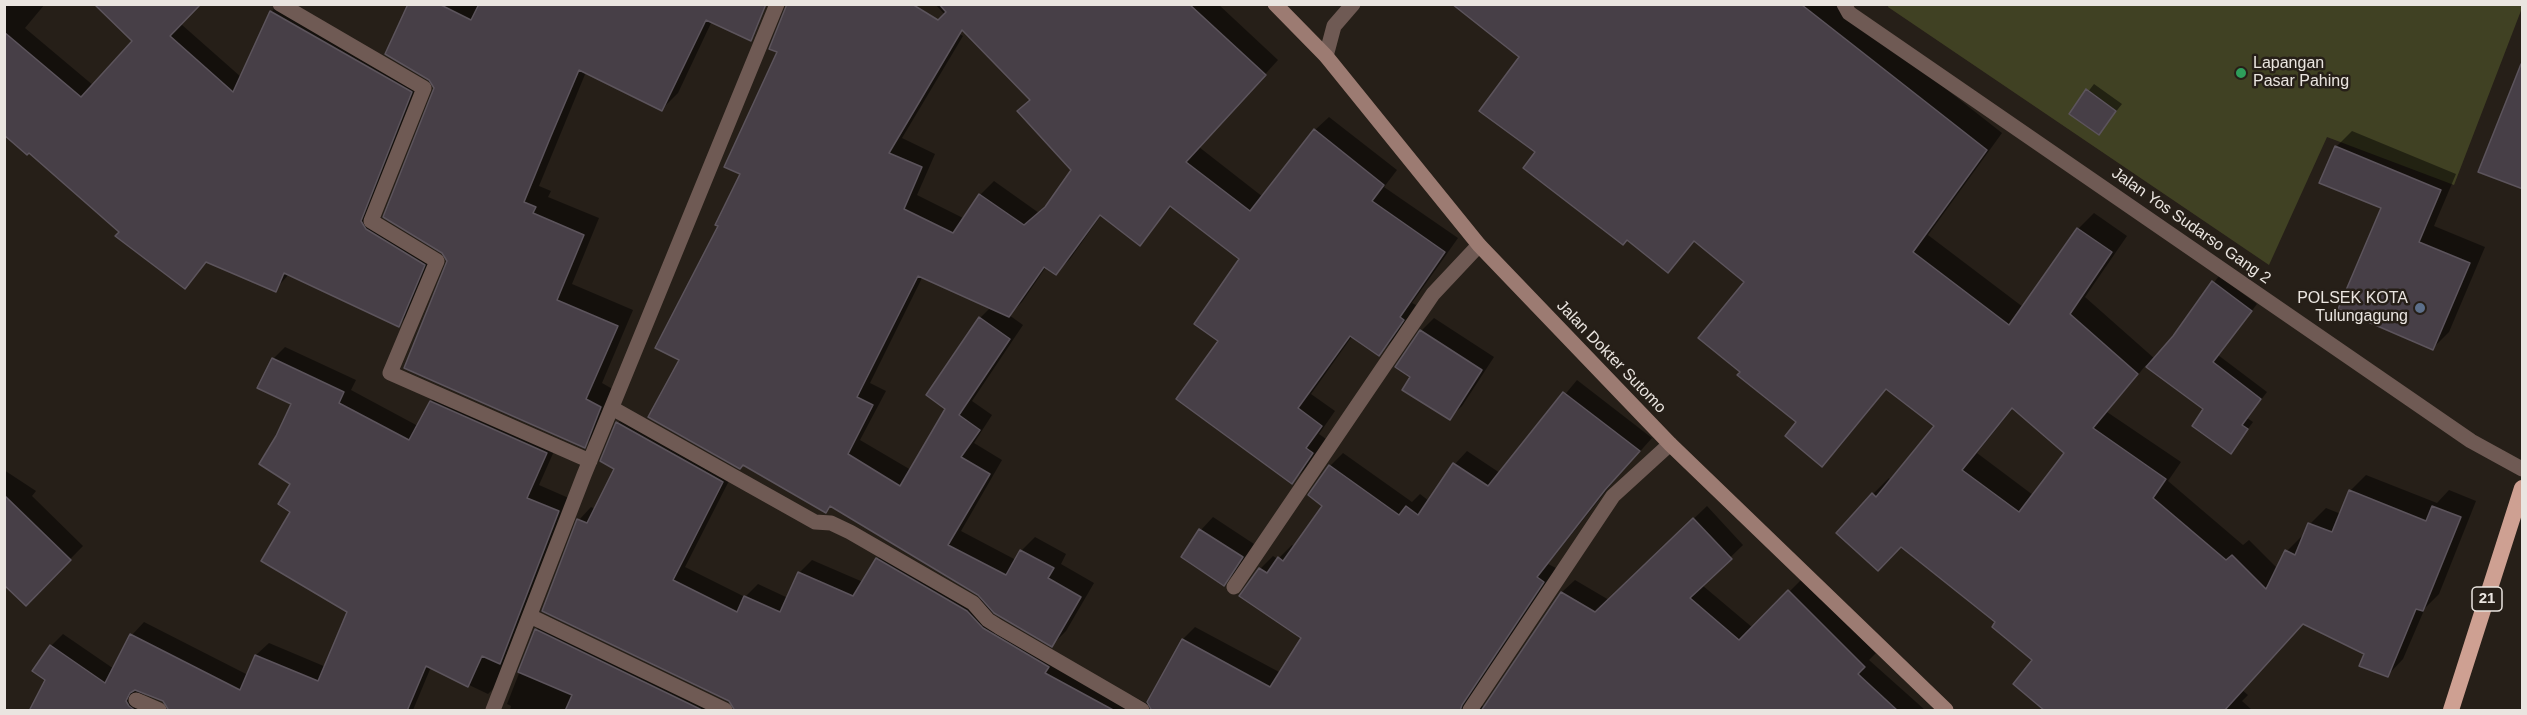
<!DOCTYPE html>
<html>
<head>
<meta charset="utf-8">
<style>
	body { margin:0 }
	#map { position:relative; width:2527px; height:715px; overflow:hidden; background:#261f18; font-family:Arial,sans-serif }
	canvas { display:block }
	.frame { position:absolute; inset:0; border:6px solid #eae5e0; pointer-events:none }
</style>
</head>
<body>
<div id="map">
<canvas width="2527" height="715"></canvas>
<div class="frame"></div>
</div>
<script>
const ctx = document.querySelector('canvas').getContext('2d');
ctx.lineJoin = 'round';
function fillPath(path, color) { ctx.fillStyle = color; ctx.fill(path, 'evenodd'); }
const poly = rows => new Path2D(rows.map(r => 'M' + r).join(''));
function strokePath(path, color, width, dash) { ctx.strokeStyle = color; ctx.lineWidth = width; ctx.lineCap = dash ? 'butt' : 'round'; ctx.setLineDash(dash || []); ctx.stroke(path); }
function drawText(font, color, halo, rows, align = 'center') {
  ctx.font = font + ' Arial,sans-serif'; ctx.lineWidth = 5; ctx.setLineDash([]); ctx.textBaseline = 'middle'; ctx.strokeStyle = halo; ctx.fillStyle = color; for (const [text, x, y, turn = 0] of rows) {
    ctx.save(); ctx.translate(x, y); ctx.rotate((+turn || 0) * Math.PI / 180); ctx.textAlign = isNaN(turn) ? turn : align; if (halo) ctx.strokeText(text, 0, 0); ctx.fillText(text, 0, 0); ctx.restore();
  }
}
fillPath(poly([
	[1889,4,2522,5,2522,8,2454,185,2327,137,2269,265,1888,7]
]), '#404123');
fillPath(poly([
	[4,4,45,4,25,28,94,86,181,24,241,77,271,12,279,4,423,80,377,218,436,253,410,313,398,325,289,274,275,290,208,261,185,287,29,151,4,133],
	[410,4,750,4,712,21,678,93,662,109,586,72,539,186,551,191,548,197,599,218,572,284,633,310,602,383,616,391,600,430,584,446,448,260,435,87],
	[801,4,914,4,963,36,902,138,935,154,917,195,965,219,980,195,994,181,1039,213,1049,203,1073,170,1032,99,963,28,960,31,935,4,1218,4,1278,60,1199,147,1263,197,1315,130,1329,117,1397,170,1384,187,1458,238,1412,303,1416,305,1393,340,1379,354,1353,335,1311,394,1335,411,1319,434,1326,439,1306,468,1292,482,1221,341,1241,259,1172,206,1139,244,1102,214,1070,259,1056,273,1046,267,1022,302,1009,315,1023,325,972,401,992,415,974,443,1002,460,961,531,1016,560,1021,551,1035,537,1066,554,1061,564,1094,583,1066,631,1052,645,989,608,995,616,1060,654,1128,698,1131,695,1148,704,1183,639,1195,627,1281,673,1303,637,1241,595,1260,569,1273,556,1278,559,1292,545,1294,547,1324,505,1310,495,1330,466,1343,453,1412,502,1420,494,1429,501,1455,464,1467,451,1500,473,1577,380,1652,438,1618,476,1548,564,1556,568,1477,705,1486,707,1562,592,1575,580,1609,600,1707,506,1743,545,1702,585,1753,628,1802,579,1876,653,1869,660,1925,710,510,710,511,706,507,704,536,630,549,617,738,709,579,520,591,507,595,509,616,468,602,461,618,423,630,410,735,469,685,567,745,597,758,584,788,598,799,573,812,560,863,582,877,559,890,547,985,602,979,593,831,505,826,511,681,359,720,225,743,173],
	[923,276,991,307,980,318,947,408,911,470,860,440,886,391,870,383],
	[1455,4,1838,4,2002,133,1928,235,2023,307,2078,229,2094,213,2127,236,2085,297,2155,359,2219,276,2257,304,2218,355,2267,392,2247,418,2253,422,2231,452,2205,409,2146,365,2107,412,2181,462,2168,481,2243,545,2249,540,2278,569,2287,551,2303,535,2305,536,2310,524,2326,508,2341,514,2350,491,2366,475,2437,503,2449,490,2476,501,2439,594,2425,608,2403,659,2387,676,2366,653,2304,622,2242,690,2248,695,2242,701,2252,710,2064,710,2034,660,1873,494,1889,478,1891,481,1936,425,1887,388,1838,449,1822,465,1798,421,1742,372,1746,281,1696,240,1668,271,1537,152,1521,57],
	[2014,407,2066,453,2033,495,1977,453],
	[2094,84,2122,104,2099,133,2071,114],
	[2352,131,2456,174,2434,226,2485,247,2449,332,2433,348,2383,207,2336,147],
	[1434,318,1494,357,1462,406,1449,418,1412,377,1421,331],
	[285,347,356,380,351,390,418,426,431,402,443,389,559,440,539,485,571,499,500,682,488,694,431,667,413,710,30,710,47,680,51,646,63,634,114,669,132,635,144,622,248,675,256,655,269,643,326,667,349,612,292,511,292,484,277,437,293,403,273,359],
	[139,689,169,704,169,707,144,696],
	[4,470,36,491,32,496,83,546,26,604,4,583],
	[1213,517,1254,544,1237,571,1224,584,1183,556,1201,530]
]), '#0007');
const building = poly([
	[94,4,201,4,170,36,233,92,270,11,412,92,361,221,366,229,425,265,399,327,284,273,276,292,206,262,185,289,115,236,119,232,29,153,27,155,4,135,4,32,81,97,132,41,94,4],
	[408,4,439,4,471,20,479,4,766,4,751,41,706,20,662,111,579,70,551,136,524,202,536,207,533,213,584,235,557,300,618,326,586,399,601,407,585,448,404,368,447,261,442,253,383,217,434,88,429,80,385,54,408,4],
	[787,4,912,4,938,20,946,12,939,4,1189,4,1266,75,1186,162,1250,211,1314,129,1384,185,1372,201,1445,252,1400,317,1404,320,1379,356,1350,336,1298,408,1322,426,1306,448,1313,453,1292,484,1176,399,1218,341,1194,324,1239,259,1170,206,1140,246,1100,215,1056,275,1044,267,1009,317,918,276,857,397,873,405,848,454,900,486,945,409,926,395,979,317,1010,339,959,415,980,430,961,457,990,474,948,545,1006,575,1020,550,1054,568,1048,578,1081,597,1052,647,994,613,978,595,830,506,826,513,743,465,740,469,648,417,679,360,655,348,718,226,715,225,740,174,724,167,777,52,769,49,787,4],
	[962,30,1030,100,1017,111,1071,170,1045,207,1024,225,979,194,953,233,904,209,922,167,889,153,962,30],
	[1452,4,1802,5,1987,150,1913,252,2009,325,2077,228,2112,252,2070,314,2138,374,2093,428,2166,479,2153,498,2226,560,2232,555,2266,589,2285,550,2295,555,2308,523,2332,532,2349,490,2426,521,2432,506,2461,517,2423,611,2416,609,2388,677,2359,666,2364,654,2303,624,2224,711,2045,711,2013,684,2032,660,1992,627,1995,622,1901,547,1878,571,1836,533,1872,493,1876,497,1934,426,1886,389,1822,467,1785,436,1796,422,1737,375,1740,372,1698,338,1744,282,1694,241,1668,273,1627,240,1623,245,1523,168,1535,152,1479,111,1519,57,1452,4],
	[2012,408,2064,453,2019,512,1962,470,2012,408],
	[2521,64,2523,64,2523,189,2478,172,2521,64],
	[2086,89,2116,111,2099,135,2069,114,2086,89],
	[2335,146,2441,190,2419,242,2470,263,2433,350,2338,309,2381,208,2319,183,2335,146],
	[2212,281,2252,311,2213,362,2261,399,2242,425,2248,429,2231,454,2192,426,2203,409,2146,367,2173,336,2212,281],
	[1420,330,1482,370,1450,420,1402,390,1410,377,1395,367,1420,330],
	[272,358,344,392,339,403,409,440,430,401,547,453,527,498,559,511,500,664,482,656,468,687,426,666,407,711,169,711,163,701,135,690,130,693,126,701,129,706,136,711,29,711,45,680,32,671,50,645,105,683,130,634,240,690,255,655,318,681,347,612,261,561,290,512,278,504,290,484,259,464,276,436,291,404,257,388,272,358],
	[1563,392,1640,451,1605,490,1537,577,1544,582,1462,705,1460,711,1152,711,1147,702,1182,639,1270,687,1301,638,1239,596,1259,568,1267,573,1278,557,1283,561,1322,506,1308,495,1329,465,1399,515,1406,506,1418,515,1453,463,1488,486,1563,392],
	[616,422,723,482,673,580,737,612,744,596,780,612,798,572,853,596,876,558,967,611,983,628,1049,667,1045,673,1115,711,735,711,729,701,542,611,577,519,587,523,614,469,600,461,616,422],
	[4,495,71,560,26,606,4,585,4,495],
	[1693,518,1732,559,1690,598,1739,640,1788,590,1865,667,1858,674,1898,711,1481,711,1561,592,1595,612,1693,518],
	[1199,529,1243,557,1224,586,1181,557,1199,529],
	[535,629,704,711,565,711,572,695,518,672,535,629]
]);
fillPath(building, '#473f47');
strokePath(building, '#5c545c', 1.5);
strokePath(poly([
	[136,700,159,710]
]), '#6f5a54', 15);
strokePath(poly([
	[280,4,424,88,371,221,437,261,390,373,590,461],
	[1844,4,1849,13,2471,441,2522,469],
	[1326,56,1334,26,1353,4],
	[612,408,815,522,831,523,850,532,973,603,988,620,999,627,1142,710],
	[1234,587,1433,294,1479,245],
	[530,616,725,710],
	[493,710,584,475,777,4],
	[1470,710,1613,496,1670,444]
]), '#6f5a54', 15);
strokePath(poly([
	[1275,4,1326,56,1479,245,1670,444,1946,710]
]), '#9c7b72', 15);
strokePath(poly([
	[2451,710,2522,488]
]), '#cea092', 16);
for (const [x, y, r, color] of [
	[2241,73,6,"#2e9e5b"],
	[2420,308,6,"#5c6f8a"]
]) { const dot = new Path2D(); dot.arc(x, y, r, 0, 2 * Math.PI); ctx.fillStyle = color; ctx.fill(dot); strokePath(dot, '#261f18', 2); }
for (const [x, y, w] of [
	[2487,599,30]
]) { const box = new Path2D(); box.roundRect(x - w / 2, y - 12, w, 24, 4.5); ctx.fillStyle = '#261f18'; ctx.fill(box); strokePath(box, '#eae5e0', 1.5); }
drawText('bold 15px', '#eae5e0', null, [
	["21",2487,599]
]);
drawText('16px', '#eae5e0', '#261f18', [
	["Lapangan",2253,64],
	["Pasar Pahing",2253,82],
	["POLSEK KOTA",2408,299,"right"],
	["Tulungagung",2408,317,"right"]
], 'left');
drawText('16px', '#eae5e0', '#261f18', [
	["Jalan Yos Sudarso Gang 2",2191,226,35],
	["Jalan Dokter Sutomo",1611,357,46]
]);
</script>
</body>
</html>
